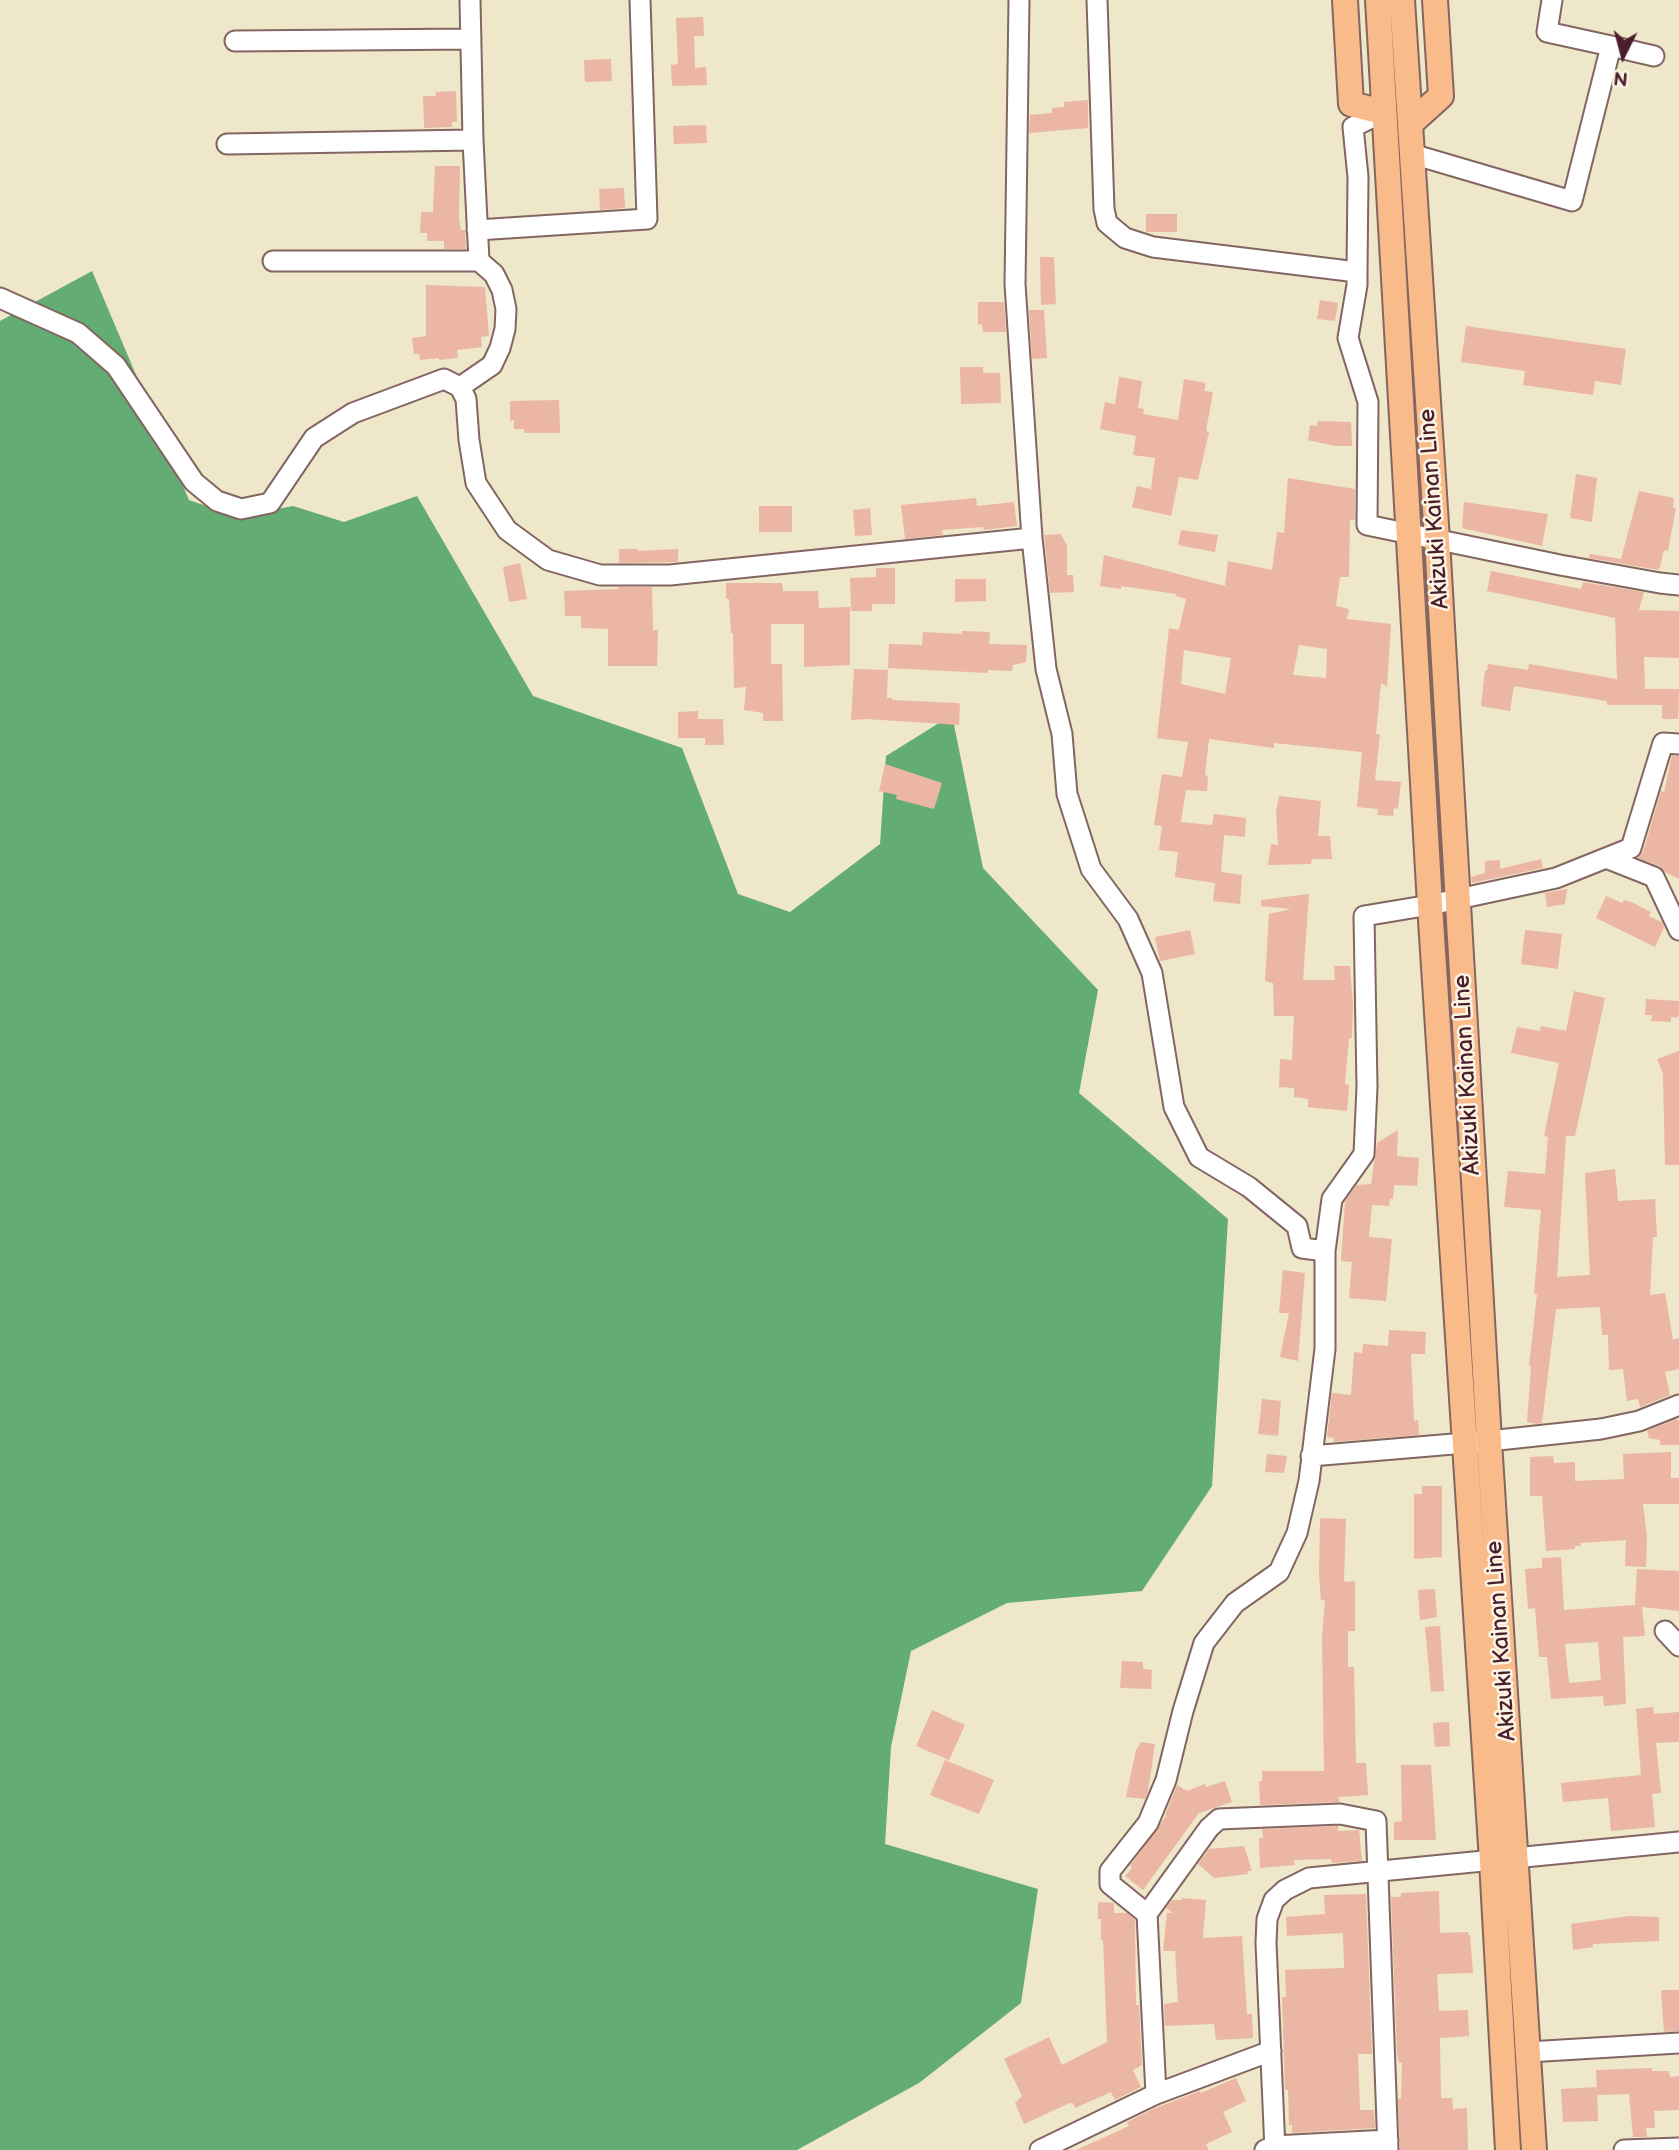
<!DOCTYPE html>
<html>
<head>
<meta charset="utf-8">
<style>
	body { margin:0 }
	#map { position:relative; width:1679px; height:2150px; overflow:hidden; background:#eee7c9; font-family:"Balsamiq Sans",sans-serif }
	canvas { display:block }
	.north { position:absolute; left:1588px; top:21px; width:70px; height:70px; -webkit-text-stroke:5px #fcf5e5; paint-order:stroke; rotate:186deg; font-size:19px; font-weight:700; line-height:28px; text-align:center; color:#4a1f2b }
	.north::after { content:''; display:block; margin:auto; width:24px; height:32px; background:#4a1f2b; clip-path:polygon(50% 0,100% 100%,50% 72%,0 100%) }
</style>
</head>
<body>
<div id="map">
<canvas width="1679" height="2150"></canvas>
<div class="north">N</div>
</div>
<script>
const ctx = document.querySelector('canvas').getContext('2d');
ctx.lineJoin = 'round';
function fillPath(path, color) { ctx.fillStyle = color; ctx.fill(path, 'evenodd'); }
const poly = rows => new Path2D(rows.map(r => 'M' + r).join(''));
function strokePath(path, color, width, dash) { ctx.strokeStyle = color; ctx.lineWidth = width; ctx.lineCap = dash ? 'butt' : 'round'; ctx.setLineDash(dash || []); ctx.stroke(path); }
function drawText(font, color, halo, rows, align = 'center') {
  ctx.font = font + ' "Balsamiq Sans",sans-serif'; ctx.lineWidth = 5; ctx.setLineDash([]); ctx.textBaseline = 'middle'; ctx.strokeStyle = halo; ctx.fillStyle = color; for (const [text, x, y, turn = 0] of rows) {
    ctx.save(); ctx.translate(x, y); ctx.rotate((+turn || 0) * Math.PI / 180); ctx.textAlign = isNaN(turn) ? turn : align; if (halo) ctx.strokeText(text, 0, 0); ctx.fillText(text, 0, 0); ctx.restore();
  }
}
fillPath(poly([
	[92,271,189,500,237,517,293,506,344,522,417,496,533,696,682,748,738,894,790,912,880,844,886,756,952,715,983,868,1098,990,1079,1093,1228,1219,1212,1486,1142,1591,1007,1603,911,1651,891,1747,885,1844,1038,1889,1021,2003,919,2083,797,2150,0,2150,0,321]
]), '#63ac73');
fillPath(poly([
	[703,17,704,36,694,36,695,68,706,67,707,85,672,86,671,65,678,64,676,18],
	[611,59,612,81,585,82,584,60],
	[456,91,457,122,452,122,452,127,424,128,423,96,436,96,435,92],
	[1088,100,1088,128,1029,133,1030,115,1052,113,1052,108,1064,107,1064,102],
	[706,125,707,143,674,144,673,126],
	[435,166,460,166,459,217,461,230,465,230,466,249,444,249,444,241,427,241,427,233,420,233,421,212,433,212],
	[624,188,625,208,600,210,599,189],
	[1146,214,1177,214,1177,232,1146,232],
	[1040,257,1054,257,1056,304,1041,305],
	[426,285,485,287,489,336,481,337,482,347,457,350,458,358,439,360,439,358,420,360,419,354,414,354,412,338,426,336],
	[1320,300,1338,303,1335,321,1317,319],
	[978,302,1004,302,1006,332,983,332,982,324,978,325],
	[1029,310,1044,310,1047,358,1032,359],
	[1466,326,1626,349,1621,385,1595,381,1593,395,1523,385,1525,371,1461,362],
	[960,367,983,367,983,373,1000,373,1001,403,961,404],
	[1119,377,1142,381,1138,408,1144,409,1143,414,1178,420,1184,379,1206,383,1204,391,1213,392,1206,431,1209,432,1198,480,1179,477,1171,516,1132,507,1137,486,1151,489,1155,458,1133,455,1136,436,1100,429,1105,402,1115,404],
	[559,400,560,433,525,433,524,429,514,429,514,420,510,421,510,401],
	[1318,421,1351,422,1352,446,1335,446,1308,440,1310,425,1317,426],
	[1576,474,1597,478,1592,522,1570,518],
	[1288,478,1355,489,1355,520,1350,520,1349,577,1340,577,1336,606,1349,609,1347,619,1391,624,1387,687,1381,683,1376,734,1380,735,1375,780,1401,782,1398,809,1394,808,1393,816,1377,815,1378,809,1357,807,1362,752,1274,743,1274,748,1209,739,1205,775,1208,776,1207,791,1186,790,1181,822,1212,825,1214,814,1246,818,1245,837,1224,835,1221,872,1242,875,1240,904,1213,901,1215,883,1175,877,1178,852,1159,850,1162,826,1154,825,1162,774,1182,777,1188,742,1157,738,1169,628,1179,630,1186,599,1176,596,1176,594,1121,586,1121,589,1100,586,1104,555,1225,586,1228,561,1272,570,1277,532,1284,533],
	[1299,645,1327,649,1326,678,1293,675],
	[1184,650,1231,658,1225,694,1181,684],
	[1639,491,1674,498,1673,508,1676,508,1668,551,1664,550,1659,570,1589,558,1590,554,1621,559],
	[976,498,977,506,1014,502,1017,526,984,530,983,527,942,530,943,535,905,539,901,505],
	[1464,502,1548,514,1542,546,1462,528],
	[759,506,792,506,792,532,759,532],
	[870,508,872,535,855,536,853,510],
	[1181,530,1218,535,1215,552,1178,545],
	[1061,534,1067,546,1067,575,1073,575,1074,592,1050,593,1044,535],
	[619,549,638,549,638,551,678,549,678,562,619,563],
	[520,563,527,599,509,602,503,567],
	[876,568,895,568,895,604,872,604,872,611,851,611,850,578,876,577],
	[1491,571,1581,589,1583,582,1644,592,1639,610,1679,611,1679,658,1644,657,1645,689,1679,689,1678,719,1662,719,1662,705,1607,705,1607,701,1514,686,1510,711,1481,706,1485,671,1487,671,1488,664,1528,670,1529,664,1617,679,1615,618,1487,591],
	[955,579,986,579,986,601,955,602],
	[726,583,782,583,783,591,818,591,819,608,850,607,850,665,804,667,804,624,771,624,771,664,782,664,783,721,763,721,763,713,744,710,746,687,734,688,733,633,731,633,729,599,726,599],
	[618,587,652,587,653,630,658,630,657,666,608,666,608,629,581,628,581,616,565,616,564,591,618,589],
	[962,631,990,632,989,644,1027,645,1026,662,1013,665,1012,671,988,670,988,673,888,668,889,644,922,645,923,632,962,634],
	[854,669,888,670,887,698,892,698,892,700,958,703,960,704,959,725,866,719,851,720],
	[698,711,698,719,723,719,724,745,705,745,705,738,678,738,678,712],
	[1672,756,1679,756,1679,879,1665,872,1659,866,1638,858,1643,852,1661,791,1664,792],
	[885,764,942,783,934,809,896,799,897,795,879,791],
	[1279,796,1321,801,1318,836,1330,836,1332,859,1312,859,1311,864,1268,865,1271,844,1278,845,1276,812],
	[1541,859,1543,868,1472,883,1471,877,1485,873,1485,861,1500,860,1500,869],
	[1567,889,1565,904,1547,907,1545,893],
	[1309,894,1303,980,1335,980,1334,966,1350,966,1353,1004,1352,1038,1349,1038,1345,1084,1349,1085,1347,1111,1308,1107,1308,1099,1294,1097,1294,1088,1279,1087,1280,1059,1292,1060,1294,1016,1274,1016,1273,983,1265,981,1269,914,1291,909,1261,906,1261,900],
	[1606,896,1622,903,1624,900,1631,902,1651,912,1649,916,1662,922,1664,927,1655,947,1596,918],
	[1190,930,1195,954,1160,961,1155,937],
	[1525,930,1562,934,1558,969,1521,964],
	[1574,991,1605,998,1575,1136,1566,1136,1557,1277,1590,1275,1585,1173,1615,1169,1618,1201,1655,1199,1657,1237,1653,1237,1650,1295,1665,1293,1673,1340,1679,1338,1679,1369,1665,1372,1670,1395,1640,1407,1638,1399,1627,1401,1623,1369,1609,1370,1608,1335,1602,1335,1600,1307,1556,1309,1542,1423,1537,1424,1527,1422,1531,1366,1529,1366,1537,1294,1534,1294,1541,1210,1504,1207,1508,1171,1545,1174,1548,1137,1544,1136,1559,1063,1511,1053,1517,1027,1540,1031,1541,1026,1566,1031],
	[1646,999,1679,1001,1679,1015,1677,1018,1671,1017,1671,1022,1651,1021,1652,1015,1645,1015],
	[1679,1051,1679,1165,1665,1165,1663,1074,1657,1059],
	[1398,1130,1397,1156,1419,1158,1417,1186,1394,1185,1393,1199,1390,1199,1389,1206,1372,1205,1369,1237,1392,1239,1386,1301,1349,1298,1352,1262,1341,1261,1345,1201,1357,1185,1371,1184,1377,1143],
	[1283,1270,1305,1273,1298,1361,1280,1357,1289,1313,1279,1313],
	[1389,1330,1426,1332,1425,1354,1411,1354,1414,1421,1418,1420,1419,1435,1334,1442,1334,1438,1327,1437,1332,1393,1351,1395,1354,1352,1362,1353,1363,1344,1388,1346],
	[1262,1399,1281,1401,1278,1436,1258,1434],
	[1676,1419,1679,1421,1679,1445,1660,1445,1660,1440,1649,1438,1647,1431],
	[1671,1452,1671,1478,1679,1478,1679,1504,1643,1504,1647,1537,1646,1567,1625,1566,1626,1540,1580,1543,1581,1546,1575,1546,1575,1549,1546,1551,1542,1496,1530,1496,1530,1457,1553,1456,1554,1463,1575,1462,1575,1481,1624,1479,1623,1454],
	[1267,1454,1287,1456,1284,1473,1265,1472],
	[1422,1486,1442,1486,1442,1557,1414,1559,1414,1494,1422,1494],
	[1320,1518,1346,1519,1344,1579,1345,1582,1355,1581,1355,1631,1348,1631,1348,1667,1354,1667,1356,1763,1366,1763,1368,1795,1339,1797,1339,1802,1260,1805,1259,1781,1262,1781,1262,1771,1324,1771,1322,1636,1325,1600,1321,1600,1319,1573],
	[1561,1557,1564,1610,1635,1605,1637,1569,1679,1571,1679,1611,1642,1607,1645,1636,1623,1637,1626,1704,1604,1706,1603,1696,1551,1699,1547,1657,1539,1657,1535,1608,1528,1609,1525,1569,1542,1568,1542,1558],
	[1598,1642,1601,1680,1569,1683,1565,1644],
	[1435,1589,1437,1617,1420,1620,1418,1590],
	[1440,1626,1444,1691,1431,1692,1425,1627],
	[1122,1661,1143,1662,1143,1669,1152,1670,1151,1689,1120,1688],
	[1653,1707,1654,1714,1679,1712,1679,1742,1656,1743,1661,1793,1652,1794,1655,1827,1611,1831,1608,1798,1563,1802,1561,1783,1641,1775,1636,1709],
	[932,1710,965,1725,949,1760,916,1746],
	[1449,1722,1450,1746,1435,1747,1433,1723],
	[1141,1742,1155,1744,1148,1791,1145,1799,1126,1797,1136,1750],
	[945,1760,994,1780,979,1814,930,1795],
	[1401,1765,1431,1765,1436,1840,1394,1840,1394,1822,1402,1821],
	[1225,1781,1232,1802,1199,1813,1143,1890,1125,1876,1132,1868,1130,1866,1166,1816,1165,1815,1177,1785,1187,1791,1205,1784,1206,1787],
	[1338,1826,1338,1831,1359,1830,1362,1861,1332,1863,1331,1859,1294,1860,1295,1865,1260,1868,1259,1838,1263,1838,1262,1829],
	[1244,1846,1252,1871,1247,1871,1248,1874,1214,1878,1198,1864,1209,1849],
	[1439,1891,1440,1933,1468,1932,1468,1935,1470,1935,1473,1973,1437,1974,1439,2011,1468,2010,1469,2036,1440,2038,1441,2098,1452,2098,1453,2109,1467,2108,1468,2150,1400,2150,1398,2099,1401,2099,1402,2063,1399,2063,1397,2053,1391,1897,1401,1897,1401,1893],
	[1366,1894,1372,2054,1358,2054,1360,2110,1374,2110,1375,2128,1292,2133,1292,2125,1289,2125,1288,2090,1285,2090,1282,1997,1286,1997,1285,1970,1344,1968,1343,1933,1287,1936,1286,1917,1325,1914,1324,1895],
	[1182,1898,1206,1900,1203,1938,1242,1936,1247,2014,1252,2014,1253,2038,1216,2040,1214,2024,1165,2026,1164,2004,1178,2002,1175,1951,1163,1951,1167,1913,1173,1913,1166,1908,1172,1900,1182,1900],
	[1098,1902,1114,1903,1114,1913,1127,1913,1135,1920,1136,2005,1139,2005,1142,2065,1133,2070,1141,2087,1115,2100,1111,2092,1075,2108,1073,2103,1070,2103,1024,2124,1015,2103,1022,2096,1004,2059,1049,2037,1062,2065,1107,2042,1103,1940,1101,1940,1101,1919,1098,1919],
	[1629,1916,1659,1917,1659,1941,1593,1944,1593,1947,1573,1950,1571,1924],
	[1661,1990,1679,1990,1679,2031,1664,2032],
	[1652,2068,1652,2071,1669,2071,1670,2077,1679,2076,1679,2110,1654,2111,1655,2128,1646,2128,1647,2137,1633,2137,1629,2094,1597,2095,1596,2070],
	[1236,2078,1246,2101,1223,2112,1232,2132,1206,2144,1209,2150,1076,2150,1129,2126,1127,2122,1153,2109,1200,2091,1201,2093],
	[1597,2087,1598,2121,1563,2122,1561,2089]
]), '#ebb6a3');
const minor = poly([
	[1019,0,1015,284,1032,538,1046,669,1062,734,1067,794,1091,869,1128,919,1152,973,1174,1107,1199,1157,1249,1187,1297,1226,1302,1248,1325,1251],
	[1097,0,1104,209,1107,223,1125,238,1153,247,1357,272,1357,285,1348,338,1368,402,1367,525,1560,565,1660,583,1679,585],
	[235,41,471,39],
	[1611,46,1654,56],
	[227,144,473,140],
	[1412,154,1572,201,1611,46,1547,32,1552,0],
	[477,230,647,219,640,0],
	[273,261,479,261],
	[1357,272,1358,177,1353,127,1383,112],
	[0,298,78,333,116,366,194,482,217,501,241,509,270,503,314,438,353,413,444,379,460,387,466,399,469,440,476,483,507,530,548,560,600,575,670,575,1032,538],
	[460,387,492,365,500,348,505,329,506,309,502,290,494,274,479,261,473,140,470,0],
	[1606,858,1654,877,1679,930],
	[1311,1456,1489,1441,1601,1429,1639,1421,1679,1405],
	[1665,1631,1679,1646],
	[1147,1914,1209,1828,1219,1819,1340,1814,1376,1821,1388,2150],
	[1528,2052,1679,2043],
	[1156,2094,1147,1914,1110,1884,1110,1871,1148,1823,1166,1780,1183,1711,1204,1643,1235,1603,1279,1572,1297,1533,1309,1481,1325,1349,1325,1251,1332,1199,1364,1154,1367,1087,1364,916,1430,905,1556,878,1631,848,1663,743,1679,744],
	[1040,2150,1156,2094,1271,2051],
	[1265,2150,1274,2146,1388,2140],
	[1275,2150,1266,1943,1267,1919,1274,1900,1285,1890,1309,1878,1679,1842],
	[1624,2150,1679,2148]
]);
const major = poly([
	[1345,0,1351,104,1383,112],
	[1378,0,1430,905,1492,1861,1508,2150],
	[1402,0,1437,540,1489,1441,1534,2150],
	[1410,124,1441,96,1435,0]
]);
strokePath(minor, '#836562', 23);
strokePath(major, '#836562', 28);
strokePath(minor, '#fff', 19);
strokePath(major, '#fabb8b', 24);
drawText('23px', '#4a1f2b', '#fcf5e5', [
	["Akizuki Kainan Line",1435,509,-94],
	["Akizuki Kainan Line",1468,1075,-93],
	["Akizuki Kainan Line",1502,1641,-94]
]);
</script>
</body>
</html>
